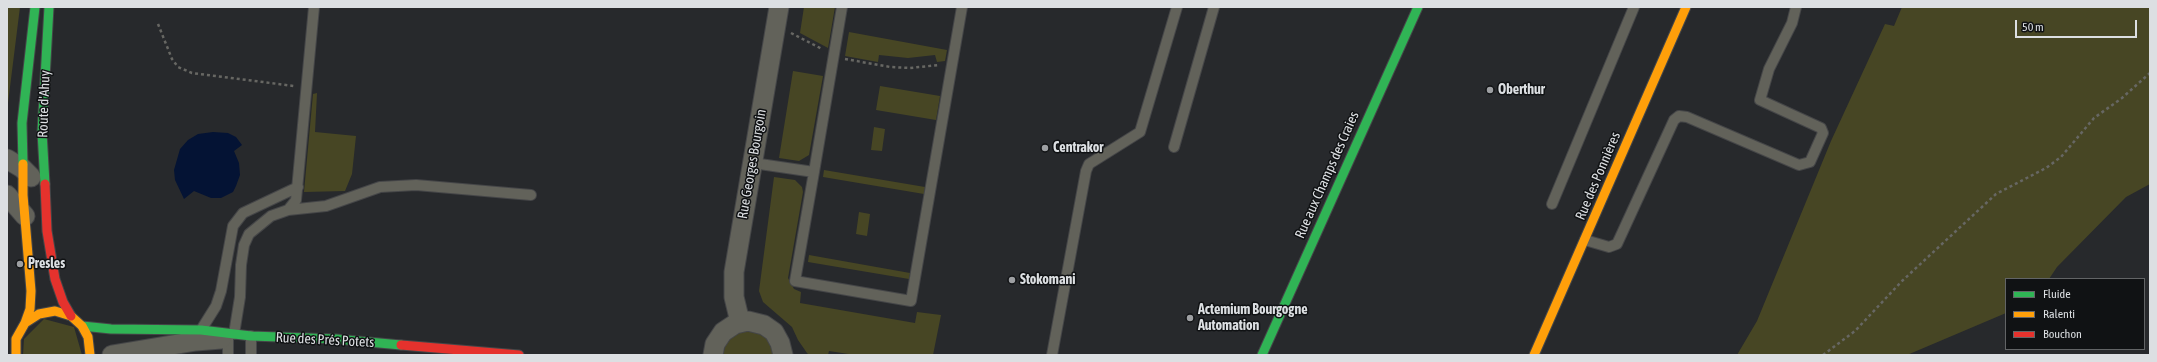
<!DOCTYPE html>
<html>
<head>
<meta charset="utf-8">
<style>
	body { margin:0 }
	#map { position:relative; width:2157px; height:362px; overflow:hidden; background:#27292c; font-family:"Asap Condensed",sans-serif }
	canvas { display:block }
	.frame { position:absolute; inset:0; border:8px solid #dcdfe2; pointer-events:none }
	.legend { position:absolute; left:2005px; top:278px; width:140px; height:72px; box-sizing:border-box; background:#101214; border:1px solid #626466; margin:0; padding:5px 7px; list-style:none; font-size:12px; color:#dcdfe2 }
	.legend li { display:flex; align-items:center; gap:8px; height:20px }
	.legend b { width:20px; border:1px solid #626466 }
	.scale { position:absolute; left:2015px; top:20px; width:122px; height:18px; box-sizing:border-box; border:2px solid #dcdfe2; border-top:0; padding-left:5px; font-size:12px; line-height:14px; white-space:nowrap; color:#dcdfe2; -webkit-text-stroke:3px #101214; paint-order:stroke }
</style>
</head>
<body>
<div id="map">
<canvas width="2157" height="362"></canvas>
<div class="frame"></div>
<ul class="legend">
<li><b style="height:5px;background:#30b455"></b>Fluide</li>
<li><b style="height:5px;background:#ff9f0a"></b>Ralenti</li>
<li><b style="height:5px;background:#e5322d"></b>Bouchon</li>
</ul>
<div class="scale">50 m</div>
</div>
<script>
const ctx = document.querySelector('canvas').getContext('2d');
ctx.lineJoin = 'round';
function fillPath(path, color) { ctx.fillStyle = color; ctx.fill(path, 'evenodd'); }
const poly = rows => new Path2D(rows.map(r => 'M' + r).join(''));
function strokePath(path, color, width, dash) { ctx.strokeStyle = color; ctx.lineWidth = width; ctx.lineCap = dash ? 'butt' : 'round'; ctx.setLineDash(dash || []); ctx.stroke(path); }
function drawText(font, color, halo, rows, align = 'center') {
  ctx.font = font + ' "Asap Condensed",sans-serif'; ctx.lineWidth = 3; ctx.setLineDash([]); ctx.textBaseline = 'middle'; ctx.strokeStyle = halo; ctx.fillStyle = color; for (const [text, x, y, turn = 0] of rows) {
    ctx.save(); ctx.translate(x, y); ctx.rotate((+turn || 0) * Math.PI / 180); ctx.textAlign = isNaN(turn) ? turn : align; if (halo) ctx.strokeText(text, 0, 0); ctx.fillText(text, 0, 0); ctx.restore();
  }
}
fillPath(poly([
	[7,7,20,7,7,111],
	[804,7,835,7,828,48,800,33],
	[1902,7,2150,7,2150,184,2126,197,2057,267,2049,279,2006,279,2006,313,1907,355,1737,355,1757,321,1831,141,1885,24,1894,26],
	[849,32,947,50,945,61,937,62,935,55,908,58,879,55,878,62,845,56],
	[793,71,823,76,809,155,799,161,779,158],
	[880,86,940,96,936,120,876,110],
	[317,93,315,132,356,136,352,174,345,191,304,192,313,94],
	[874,127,885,129,882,151,871,150],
	[824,170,925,187,924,194,823,177],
	[774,177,795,180,802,187,803,192,788,278,794,289,801,292,800,303,915,323,917,312,941,315,933,355,855,355,829,351,828,355,809,355,807,353,798,340,792,327,763,302,759,291],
	[859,212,870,214,867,236,856,234],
	[809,255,910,273,909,279,808,262],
	[44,319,74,327,82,355,23,355,24,339],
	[748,330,764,335,770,341,775,355,723,355,726,343,732,336]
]), '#474624');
fillPath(poly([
	[213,132,228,133,236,137,242,145,234,151,239,163,240,175,236,186,233,192,221,198,211,198,194,191,184,199,175,180,174,170,180,149,188,140,198,134]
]), '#041334');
const lane = poly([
	[1174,147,1214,7],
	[753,163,814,172,795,281,911,301,962,7],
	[814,172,842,7],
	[1552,204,1634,7],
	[288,210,326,206,380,187,416,185,531,195],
	[1585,240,1609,247,1617,244,1674,120,1679,116,1687,117,1799,165,1810,162,1823,133,1821,128,1760,100,1769,69,1792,23,1796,7],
	[201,330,216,306,221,291,233,226,243,213,298,187],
	[234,334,240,297,241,265,244,245,249,234,271,216,288,210,296,200,314,7],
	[228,339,228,355],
	[251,355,251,336],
	[1052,355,1086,171,1089,164,1140,132,1177,7]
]);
const street = poly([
	[7,159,22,168,31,177],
	[7,195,25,216],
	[740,322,734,297,734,272,779,7],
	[112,355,196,341,221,339],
	[713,355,715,344,723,332,735,324,748,321,764,325,774,332,780,343,783,355]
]);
const fast = poly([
	[23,164,22,123,35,7],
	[45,184,42,132,49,7],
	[82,326,111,329,201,330,251,336,336,339,401,345],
	[1262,355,1418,7]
]);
const slow = poly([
	[23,164,23,195,31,291,30,309,25,323],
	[16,355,16,339,25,323,39,314,55,311,71,316,82,326,88,337,90,355],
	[1534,355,1686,7]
]);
const jam = poly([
	[45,184,47,231,55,279,63,302,71,316],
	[401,345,519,355]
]);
strokePath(lane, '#454648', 12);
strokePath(street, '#454648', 21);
strokePath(fast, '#454648', 11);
strokePath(slow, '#454648', 11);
strokePath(jam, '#454648', 11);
strokePath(poly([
	[158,24,172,59,178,67,192,73,294,86],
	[791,33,822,49],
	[845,59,890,67,910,68,939,65],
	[1823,355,1855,331,1902,281,1996,194,2046,168,2061,157,2094,118,2122,98,2150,73]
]), '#676763', 2.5, [3, 3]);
strokePath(lane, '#62625a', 10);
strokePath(street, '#62625a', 19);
strokePath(fast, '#30b455', 9);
strokePath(slow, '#ff9f0a', 9);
strokePath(jam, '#e5322d', 9);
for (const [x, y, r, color] of [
	[1490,90,4,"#9d9fa2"],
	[1045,148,4,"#9d9fa2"],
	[20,264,4,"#9d9fa2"],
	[1012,280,4,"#9d9fa2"],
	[1190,318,4,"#9d9fa2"]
]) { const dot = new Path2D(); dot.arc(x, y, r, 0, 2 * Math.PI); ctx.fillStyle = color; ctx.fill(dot); strokePath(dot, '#101214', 1.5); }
drawText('bold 14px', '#dcdfe2', '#101214', [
	["Oberthur",1498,90],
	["Centrakor",1053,148],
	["Presles",28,264],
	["Stokomani",1020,280],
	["Actemium Bourgogne",1198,310],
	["Automation",1198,326]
], 'left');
drawText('14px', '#dcdfe2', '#101214', [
	["Route d'Ahuy",44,104,-88],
	["Rue Georges Bourgoin",752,164,-80],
	["Rue aux Champs des Craies",1327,175,-66],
	["Rue des Ponnières",1598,176,-67],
	["Rue des Prés Potets",325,340,3]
]);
</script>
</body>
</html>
